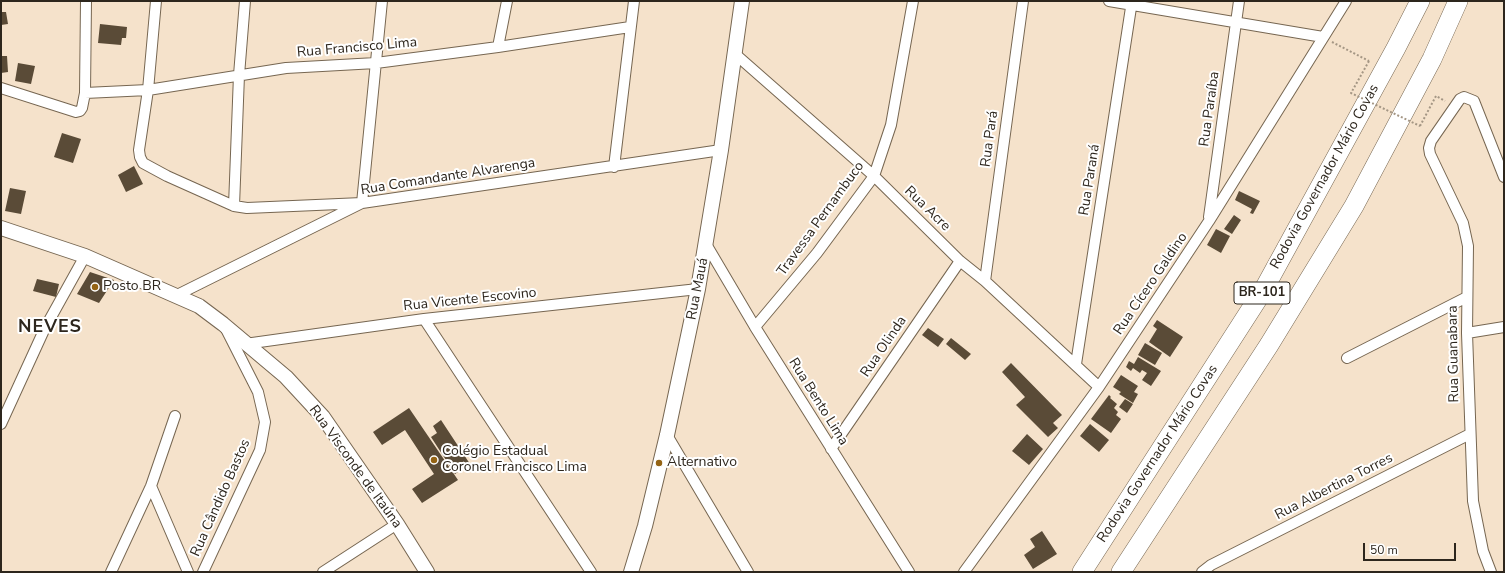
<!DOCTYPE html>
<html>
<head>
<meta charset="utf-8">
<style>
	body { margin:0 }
	#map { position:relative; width:1505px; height:573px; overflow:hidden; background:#f5e2cb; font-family:"Nunito Sans",sans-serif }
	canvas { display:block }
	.frame { position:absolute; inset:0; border:2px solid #2d261d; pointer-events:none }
	.scale { position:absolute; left:1363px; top:543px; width:93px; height:18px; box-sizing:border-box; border:2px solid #2d261d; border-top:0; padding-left:5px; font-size:12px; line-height:14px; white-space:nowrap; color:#2d261d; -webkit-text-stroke:3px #fff; paint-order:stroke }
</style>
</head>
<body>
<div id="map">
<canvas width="1505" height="573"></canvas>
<div class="frame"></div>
<div class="scale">50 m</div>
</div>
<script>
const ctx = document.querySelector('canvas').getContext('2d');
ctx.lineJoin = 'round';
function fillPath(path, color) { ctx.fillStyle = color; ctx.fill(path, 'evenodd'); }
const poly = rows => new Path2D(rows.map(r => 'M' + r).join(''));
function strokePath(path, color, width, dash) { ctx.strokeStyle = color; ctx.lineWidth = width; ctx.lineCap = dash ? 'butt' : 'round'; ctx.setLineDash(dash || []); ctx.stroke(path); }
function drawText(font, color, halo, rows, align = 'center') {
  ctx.font = font + ' "Nunito Sans",sans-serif'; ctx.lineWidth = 4; ctx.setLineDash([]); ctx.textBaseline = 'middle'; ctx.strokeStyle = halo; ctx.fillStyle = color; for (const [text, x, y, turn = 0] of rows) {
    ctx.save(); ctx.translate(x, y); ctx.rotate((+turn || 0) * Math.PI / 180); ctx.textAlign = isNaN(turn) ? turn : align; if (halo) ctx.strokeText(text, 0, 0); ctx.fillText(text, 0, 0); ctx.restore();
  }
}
fillPath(poly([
	[1,12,6,12,8,24,1,25],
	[100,24,127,27,126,38,122,38,121,45,98,43],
	[1,56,7,56,8,72,1,73],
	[18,63,35,66,31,84,15,81],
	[62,133,81,139,73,163,54,157],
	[134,166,143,184,126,192,118,175],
	[10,188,26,191,21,214,5,211],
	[1239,191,1260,201,1253,214,1250,213,1252,209,1235,200],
	[1234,215,1241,220,1232,234,1224,229],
	[1216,229,1230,236,1221,253,1207,245],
	[90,272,114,280,99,303,77,294],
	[37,279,59,284,56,297,33,291],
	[1157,320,1183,337,1170,357,1149,342,1157,329,1153,326],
	[928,328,944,339,938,347,922,335],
	[951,338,971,354,965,360,946,344],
	[1145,343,1162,353,1155,365,1138,355],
	[1138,357,1161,371,1151,386,1142,380,1147,373,1142,370,1140,373,1133,368,1131,371,1126,367,1129,361,1134,364],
	[1011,363,1062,415,1053,423,1058,428,1048,437,1016,405,1025,397,1002,372],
	[1121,375,1138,386,1134,392,1138,394,1133,403,1119,394,1121,392,1113,387],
	[1109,395,1111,397,1110,398,1117,404,1114,408,1118,412,1116,415,1121,419,1111,433,1091,419],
	[1125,399,1133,404,1127,413,1119,407],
	[409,408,458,480,422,503,412,489,434,474,405,430,382,445,373,432],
	[441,420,470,464,455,474,431,437,437,433,433,426],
	[1090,424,1109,440,1099,452,1080,436],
	[1027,434,1043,449,1029,465,1012,451],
	[1042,531,1057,554,1033,569,1024,555,1035,547,1030,539]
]), '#5a4b37');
const street = poly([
	[156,1,148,90,139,150,140,157,143,163,167,176,234,206,247,208,362,203,382,1],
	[1109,1,1323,37],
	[498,47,507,1],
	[734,53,874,176,960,261,985,281,1099,387],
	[1,88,76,112,80,111,82,108,85,93,86,1],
	[85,93,148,90,286,68,376,63,498,47,630,27],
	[614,167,634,1],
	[234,206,239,75,245,1],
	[1209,217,1239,1],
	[706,244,755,327,909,572],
	[985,281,1023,1],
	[175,296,362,203,721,150],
	[424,319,591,572],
	[755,327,817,253,874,176,891,125,913,1],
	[1467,333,1504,327],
	[245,344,424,319,698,289],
	[1347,358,1467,297],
	[1076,364,1132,1],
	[1,424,45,328,85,256],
	[667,435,748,572],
	[831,449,960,261],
	[151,486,188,572],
	[111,572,151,486,175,416],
	[203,572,260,450,265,422,258,392,226,329],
	[323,572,397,524],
	[964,572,1099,387,1209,221,1346,1],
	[1202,572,1211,565,1470,434],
	[1491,572,1483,551,1473,501,1467,333,1468,246,1463,223,1430,154,1429,148,1431,141,1460,99,1464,97,1474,101,1504,177]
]);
const secondary = poly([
	[1,228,85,256,199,306,223,324,286,377,323,417,397,524,427,572],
	[631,572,645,526,667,435,698,289,721,150,742,1]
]);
const highway = poly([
	[1082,572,1264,289,1396,48,1420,1],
	[1121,572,1269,345,1354,206,1432,59,1458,1]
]);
strokePath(street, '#766651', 12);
strokePath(secondary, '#766651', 16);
strokePath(highway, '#766651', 20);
strokePath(poly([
	[1332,42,1369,61],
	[1420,126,1436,96,1445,101]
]), '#a49684', 2, [2, 2]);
strokePath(street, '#fff', 10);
strokePath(secondary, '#fff', 14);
strokePath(highway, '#fff', 19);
strokePath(poly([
	[1369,61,1351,93,1420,126]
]), '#a49684', 2, [2, 2]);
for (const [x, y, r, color] of [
	[95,287,4,"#946313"],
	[434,460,4,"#946313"],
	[659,463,4,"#946313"]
]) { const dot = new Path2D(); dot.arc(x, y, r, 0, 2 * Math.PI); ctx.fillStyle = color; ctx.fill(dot); strokePath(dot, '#fff', 1.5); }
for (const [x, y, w] of [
	[1262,293,56]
]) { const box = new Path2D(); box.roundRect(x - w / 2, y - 11, w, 22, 3); ctx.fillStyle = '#fff'; ctx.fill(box); strokePath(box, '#2d261d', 1); }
drawText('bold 13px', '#2d261d', null, [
	["BR-101",1262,293]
]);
drawText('14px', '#2d261d', '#fff', [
	["Rua Francisco Lima",357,48,-5],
	["Rua Paraíba",1210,109,-82],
	["Rua Pará",990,139,-82],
	["Rua Comandante Alvarenga",448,177,-9],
	["Rodovia Governador Mário Covas",1325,177,-61],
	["Rua Paraná",1090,180,-81],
	["Rua Acre",927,209,44],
	["Travessa Pernambuco",821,219,-54],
	["Rua Cícero Galdino",1151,284,-56],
	["Rua Mauá",698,289,-79],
	["Rua Vicente Escovino",470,300,-6],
	["Rua Olinda",884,347,-56],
	["Rua Guanabara",1454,354,-91],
	["Rua Bento Lima",818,402,58],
	["Rodovia Governador Mário Covas",1158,454,-57],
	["Rua Visconde de Itaúna",355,467,54],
	["Rua Albertina Torres",1334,487,-27],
	["Rua Cândido Bastos",221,498,-66]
]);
drawText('14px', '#2d261d', '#fff', [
	["Posto BR",103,287],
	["Colégio Estadual",442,452],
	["Coronel Francisco Lima",442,468],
	["Alternativo",667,463]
], 'left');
ctx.letterSpacing = '1px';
drawText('bold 18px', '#2d261d', '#fff', [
	["NEVES",50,328]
]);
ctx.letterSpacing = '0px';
</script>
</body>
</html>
